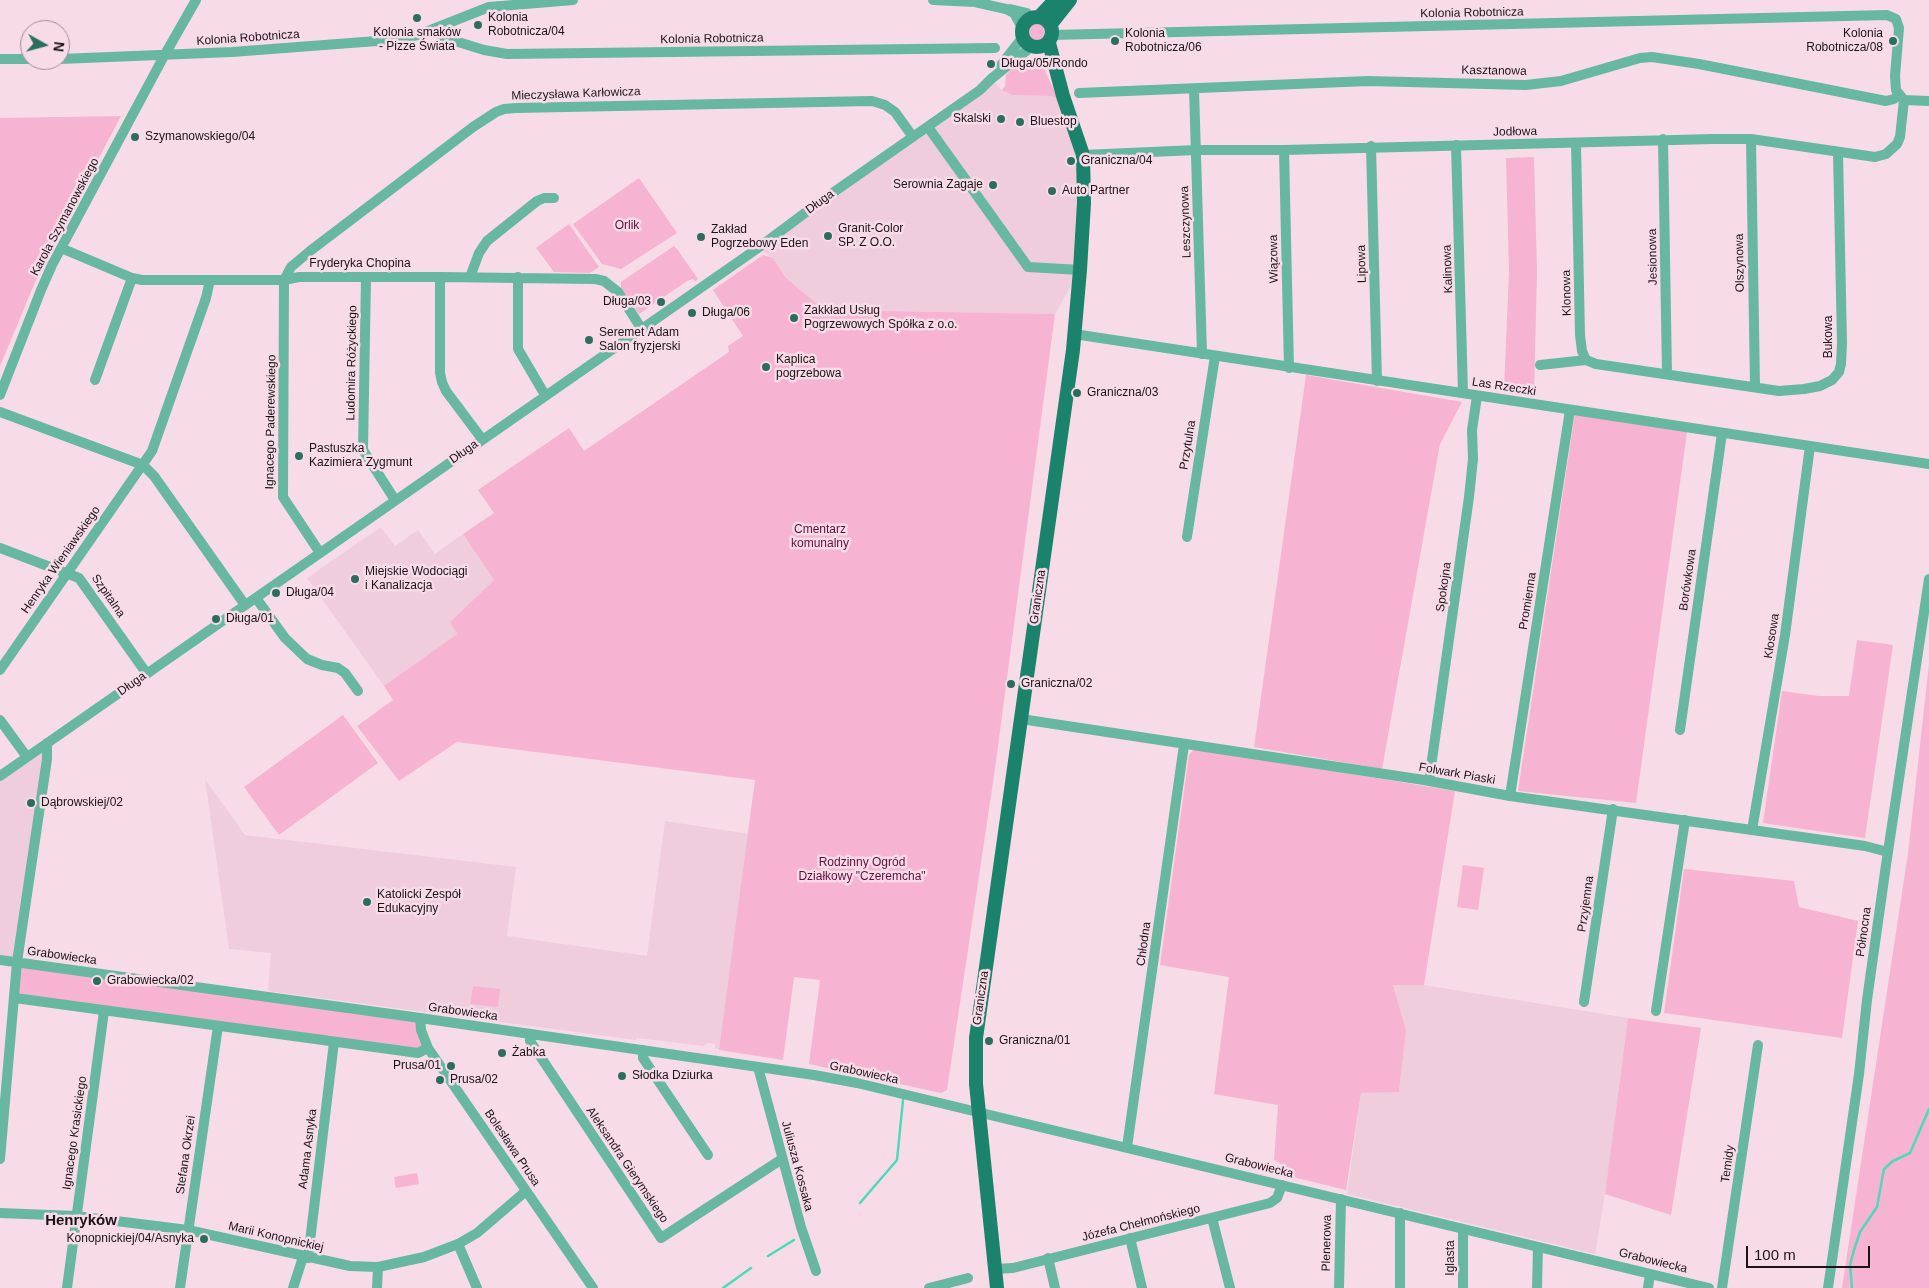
<!DOCTYPE html>
<html>
<head>
<meta charset="utf-8">
<style>
	body { margin:0 }
	#map { position:relative; width:1929px; height:1288px; overflow:hidden; background:#f7dce7; font-family:Arial,sans-serif }
	canvas { display:block }
	.north { position:absolute; left:20px; top:20px; width:50px; height:50px; box-sizing:border-box; background:#f7dce7; border:1px solid #9f8c94; border-radius:50%; rotate:97deg; font-size:14px; font-weight:700; line-height:20px; text-align:center; color:#1c1317 }
	.north::after { content:''; display:block; margin:auto; width:18px; height:22px; background:#2c6e5e; clip-path:polygon(50% 0,100% 100%,50% 72%,0 100%) }
	.scale { position:absolute; left:1746px; top:1246px; width:124px; height:22px; box-sizing:border-box; border:2px solid #1c1317; border-top:0; padding-left:6px; font-size:15px; line-height:18px; white-space:nowrap; color:#1c1317; -webkit-text-stroke:4px #f7dce7; paint-order:stroke }
</style>
</head>
<body>
<div id="map">
<canvas width="1929" height="1288"></canvas>
<div class="north">N</div>
<div class="scale">100 m</div>
</div>
<script>
const ctx = document.querySelector('canvas').getContext('2d');
ctx.lineJoin = 'round';
function fillPath(path, color) { ctx.fillStyle = color; ctx.fill(path, 'evenodd'); }
const poly = rows => new Path2D(rows.map(r => 'M' + r).join(''));
function strokePath(path, color, width, dash) { ctx.strokeStyle = color; ctx.lineWidth = width; ctx.lineCap = dash ? 'butt' : 'round'; ctx.setLineDash(dash || []); ctx.stroke(path); }
function drawText(font, color, halo, rows, align = 'center') {
  ctx.font = font + ' Arial,sans-serif'; ctx.lineWidth = 5; ctx.setLineDash([]); ctx.textBaseline = 'middle'; ctx.strokeStyle = halo; ctx.fillStyle = color; for (const [text, x, y, turn = 0] of rows) {
    ctx.save(); ctx.translate(x, y); ctx.rotate((+turn || 0) * Math.PI / 180); ctx.textAlign = isNaN(turn) ? turn : align; if (halo) ctx.strokeText(text, 0, 0); ctx.fillText(text, 0, 0); ctx.restore();
  }
}
fillPath(poly([
	[991,79,1002,90,1012,95,1051,96,1058,99,1083,155,1080,270,1055,314,824,310,786,278,773,258,758,248],
	[381,527,395,546,418,530,435,554,463,534,494,580,450,622,457,634,384,686,307,578],
	[47,743,17,962,0,960,0,776],
	[205,779,245,835,516,867,507,936,647,956,665,821,749,834,719,1049,715,1048,715,1044,707,1043,704,1046,637,1038,636,1040,268,991,271,953,229,949],
	[1393,985,1424,985,1628,1018,1605,1194,1595,1254,1347,1194,1361,1093,1399,1092,1406,1030]
]), '#efcddc');
fillPath(poly([
	'1027 33a10 10 0 1 1 20 0a10 10 0 1 1-20 0Z',
	[1024,57,1041,62,1058,99,1051,96,1012,95,1002,90,1005,86,1006,75],
	[121,116,41,268,0,366,0,118],
	[1534,157,1537,271,1534,394,1504,389,1509,272,1506,158],
	[639,178,677,233,621,269,602,264,573,224],
	[569,224,599,267,590,273,554,272,536,248],
	[674,246,677,249,698,279,695,281,693,279,687,281,639,314,621,288,621,282],
	[763,255,773,258,786,278,824,310,1055,314,995,769,947,1090,941,1093,809,1064,820,980,794,977,783,1060,719,1050,755,780,457,742,399,781,357,726,393,700,384,686,457,634,450,622,494,580,463,534,494,513,478,490,569,428,584,451,729,352,728,346,743,336,713,290],
	[1306,375,1462,402,1440,444,1382,769,1254,747],
	[1575,413,1687,432,1636,803,1518,791],
	[1857,640,1893,645,1865,838,1763,823,1782,691,1819,696,1849,696],
	[1929,664,1929,1288,1842,1288,1908,853],
	[343,715,378,763,279,835,244,787],
	[1195,748,1455,791,1424,985,1393,985,1406,1030,1399,1092,1361,1093,1346,1190,1289,1176,1288,1168,1274,1160,1278,1105,1214,1094,1229,977,1160,965,1189,755],
	[1463,865,1484,868,1478,910,1457,907],
	[1684,869,1794,881,1799,907,1858,921,1842,1038,1664,1013],
	[17,962,420,1018,428,1048,418,1053,15,998],
	[473,986,500,989,498,1007,470,1004],
	[1628,1018,1701,1028,1671,1215,1605,1194],
	[417,1173,419,1184,396,1188,394,1177]
]), '#f6b3d2');
strokePath(poly([
	[860,1203,897,1160,903,1100],
	[768,1256,794,1240],
	[723,1288,751,1268],
	[1852,1288,1850,1265,1854,1250,1860,1232,1877,1207,1884,1169,1893,1161,1910,1153,1929,1109]
]), '#4ed9b9', 2.5);
strokePath(poly([
	[933,0,975,2,1006,9,1014,13,1022,28],
	[1010,9,1027,13,1031,18],
	[435,29,442,37,484,50,507,54,995,48],
	[1052,35,1887,15,1896,19,1899,28,1895,76,1896,90,1904,100,1929,101],
	[0,59,30,59],
	[60,59,232,52,390,40,418,35,489,7,573,0],
	[1001,65,1022,38],
	[1194,89,1202,354],
	[1079,93,1368,81,1526,85,1561,81,1640,58,1652,57,1699,64,1886,101,1894,99,1899,94],
	[928,127,1028,267,1080,270],
	[1663,139,1667,374],
	[1751,139,1755,387],
	[1576,143,1580,335,1582,351,1586,360,1596,364,1779,391,1804,389,1820,386,1832,380,1839,372,1841,364,1842,343,1838,153],
	[1456,145,1463,393],
	[1371,146,1377,381],
	[1284,150,1289,368],
	[1083,155,1196,150,1284,150,1713,139,1751,139,1875,157,1886,154,1897,144,1900,137,1904,100],
	[61,248,132,278,142,280,284,280,299,277,440,277,595,279,604,281,618,292,641,328],
	[366,277,363,450,395,500],
	[440,277,440,373,442,382,446,391,482,439],
	[470,277,479,253,487,241,537,201,544,198,554,198],
	[518,277,518,349,545,395],
	[1074,334,1929,464],
	[1540,365,1586,360],
	[95,380,132,278],
	[0,395,41,290,52,265,164,56,196,0],
	[0,412,143,465,154,476,245,605],
	[1187,537,1215,356],
	[0,548,79,578,147,674],
	[320,553,283,497,284,280,291,267,310,251,473,127,496,112,504,109,516,108,872,101,885,105,895,112,913,137],
	[256,598,285,638,307,659,322,665,338,668,345,673,358,691],
	[0,670,152,451,206,298,210,280],
	[1021,719,1424,780,1510,796,1752,830,1865,846,1888,852],
	[0,720,27,757],
	[1680,730,1722,433],
	[0,776,758,248,821,201,980,90,991,79,1031,47],
	[1429,781,1469,497,1473,459,1472,430,1477,396],
	[1510,796,1570,410],
	[1752,830,1785,635,1810,446],
	[0,960,420,1018,814,1075,857,1083,1709,1288],
	[15,998,418,1053,428,1048],
	[1584,1002,1613,809],
	[1656,1011,1685,820],
	[420,1018,421,1030,428,1048,593,1288],
	[530,1034,530,1041,661,1238,782,1159],
	[643,1050,643,1058,708,1155],
	[758,1067,801,1227,816,1271],
	[1127,1147,1184,745],
	[0,1159,17,962,47,759,47,743],
	[0,1213,76,1216,188,1230,350,1266,378,1267,424,1257,458,1244,477,1233,526,1191],
	[1400,1213,1400,1288],
	[1212,1218,1230,1288],
	[1130,1238,1142,1288],
	[458,1244,477,1288],
	[308,1258,334,1042],
	[1048,1258,1055,1288],
	[995,1269,1013,1268,1270,1203,1277,1198,1282,1185],
	[67,1288,104,1011],
	[180,1288,218,1026],
	[293,1288,303,1257],
	[377,1288,378,1267],
	[929,1288,968,1278],
	[1339,1288,1341,1199],
	[1463,1288,1463,1229],
	[1537,1288,1538,1247],
	[1648,1288,1650,1274],
	[1722,1288,1758,1045],
	[1828,1288,1859,1074,1867,1000,1886,865,1929,579]
]), '#68b7a1', 10);
strokePath(poly([
	'1022 32a15 15 0 1 1 30 0a15 15 0 1 1-30 0Z',
	[1039,17,1055,0],
	[1051,24,1070,0],
	[997,1288,976,1084,976,1038,1073,350,1080,270,1084,203,1083,155,1063,96,1049,43]
]), '#1b826c', 14);
for (const [x, y, r, color] of [
	[417,18,5,"#2c6e5e"],
	[478,25,5,"#2c6e5e"],
	[1115,41,5,"#2c6e5e"],
	[1893,41,5,"#2c6e5e"],
	[991,64,5,"#2c6e5e"],
	[1001,119,5,"#2c6e5e"],
	[1020,122,5,"#2c6e5e"],
	[135,137,5,"#2c6e5e"],
	[1071,161,5,"#2c6e5e"],
	[993,185,5,"#2c6e5e"],
	[1052,191,5,"#2c6e5e"],
	[828,236,5,"#2c6e5e"],
	[701,237,5,"#2c6e5e"],
	[661,302,5,"#2c6e5e"],
	[692,313,5,"#2c6e5e"],
	[794,318,5,"#2c6e5e"],
	[589,340,5,"#2c6e5e"],
	[766,367,5,"#2c6e5e"],
	[1077,393,5,"#2c6e5e"],
	[299,456,5,"#2c6e5e"],
	[355,579,5,"#2c6e5e"],
	[276,593,5,"#2c6e5e"],
	[216,619,5,"#2c6e5e"],
	[1011,684,5,"#2c6e5e"],
	[31,803,5,"#2c6e5e"],
	[367,902,5,"#2c6e5e"],
	[97,981,5,"#2c6e5e"],
	[989,1041,5,"#2c6e5e"],
	[502,1053,5,"#2c6e5e"],
	[451,1066,5,"#2c6e5e"],
	[622,1076,5,"#2c6e5e"],
	[440,1080,5,"#2c6e5e"],
	[204,1239,5,"#2c6e5e"]
]) { const dot = new Path2D(); dot.arc(x, y, r, 0, 2 * Math.PI); ctx.fillStyle = color; ctx.fill(dot); strokePath(dot, '#f7dce7', 2); }
drawText('12px', '#1c1317', '#f7dce7', [
	["Kolonia Robotnicza",1472,13,-1],
	["Kolonia Robotnicza",248,38,-4],
	["Kolonia Robotnicza",712,39,-1],
	["Kasztanowa",1494,71,1],
	["Mieczysława Karłowicza",576,94,-2],
	["Jodłowa",1515,132,-1],
	["Długa",820,202,-36],
	["Karola Szymanowskiego",65,217,-62],
	["Leszczynowa",1186,222,-92],
	["Jesionowa",1653,257,-91],
	["Wiązowa",1274,259,-91],
	["Olszynowa",1740,263,-91],
	["Fryderyka Chopina",360,264],
	["Lipowa",1362,264,-91],
	["Kalinowa",1448,269,-92],
	["Klonowa",1567,293,-91],
	["Bukowa",1829,337,-90],
	["Ludomira Różyckiego",352,363,-89],
	["Las Rzeczki",1504,387,9],
	["Ignacego Paderewskiego",271,422,-89],
	["Przytulna",1188,445,-81],
	["Długa",464,452,-35],
	["Henryka Wieniawskiego",61,560,-55],
	["Borówkowa",1688,580,-82],
	["Spokojna",1444,587,-82],
	["Szpitalna",108,596,55],
	["Graniczna",1038,597,-82],
	["Promienna",1528,601,-81],
	["Kłosowa",1772,636,-81],
	["Długa",132,684,-35],
	["Folwark Piaski",1457,774,10],
	["Przyjemna",1586,904,-82],
	["Północna",1864,932,-82],
	["Chłodna",1144,944,-82],
	["Grabowiecka",62,956,8],
	["Graniczna",981,998,-82],
	["Grabowiecka",463,1012,8],
	["Grabowiecka",864,1073,12],
	["Ignacego Krasickiego",75,1133,-82],
	["Bolesława Prusa",512,1148,56],
	["Adama Asnyka",308,1149,-83],
	["Stefana Okrzei",186,1155,-82],
	["Temidy",1728,1164,-82],
	["Aleksandra Gierymskiego",627,1165,56],
	["Juliusza Kossaka",797,1166,75],
	["Grabowiecka",1259,1166,14],
	["Józefa Chełmońskiego",1141,1223,-14],
	["Marii Konopnickiej",276,1237,13],
	["Plenerowa",1327,1243,-89],
	["Iglasta",1451,1258,-90],
	["Grabowiecka",1653,1261,14]
]);
drawText('12px', '#1c1317', '#f7dce7', [
	["Kolonia",488,18],
	["Robotnicza/04",488,32],
	["Kolonia smaków",417,33,"center"],
	["- Pizze Świata",417,47,"center"],
	["Kolonia",1125,34],
	["Robotnicza/06",1125,48],
	["Kolonia",1883,34,"right"],
	["Robotnicza/08",1883,48,"right"],
	["Długa/05/Rondo",1001,64],
	["Skalski",991,119,"right"],
	["Bluestop",1030,122],
	["Szymanowskiego/04",145,137],
	["Graniczna/04",1081,161],
	["Serownia Zagaje",983,185,"right"],
	["Auto Partner",1062,191],
	["Granit-Color",838,229],
	["SP. Z O.O.",838,243],
	["Zakład",711,230],
	["Pogrzebowy Eden",711,244],
	["Długa/03",651,302,"right"],
	["Zakkład Usług",804,311],
	["Pogrzewowych Spółka z o.o.",804,325],
	["Długa/06",702,313],
	["Seremet Adam",599,333],
	["Salon fryzjerski",599,347],
	["Kaplica",776,360],
	["pogrzebowa",776,374],
	["Graniczna/03",1087,393],
	["Pastuszka",309,449],
	["Kazimiera Zygmunt",309,463],
	["Miejskie Wodociągi",365,572],
	["i Kanalizacja",365,586],
	["Długa/04",286,593],
	["Długa/01",226,619],
	["Graniczna/02",1021,684],
	["Dąbrowskiej/02",41,803],
	["Katolicki Zespół",377,895],
	["Edukacyjny",377,909],
	["Grabowiecka/02",107,981],
	["Graniczna/01",999,1041],
	["Żabka",512,1053],
	["Prusa/01",441,1066,"right"],
	["Słodka Dziurka",632,1076],
	["Prusa/02",450,1080],
	["Konopnickiej/04/Asnyka",194,1239,"right"]
], 'left');
drawText('12px', '#610c40', '#f7dce7', [
	["Orlik",627,226],
	["Cmentarz",820,530],
	["komunalny",820,544],
	["Rodzinny Ogród",862,863],
	["Działkowy \"Czeremcha\"",862,877]
]);
drawText('bold 15px', '#1c1317', '#f7dce7', [
	["Henryków",81,1221]
]);
</script>
</body>
</html>
